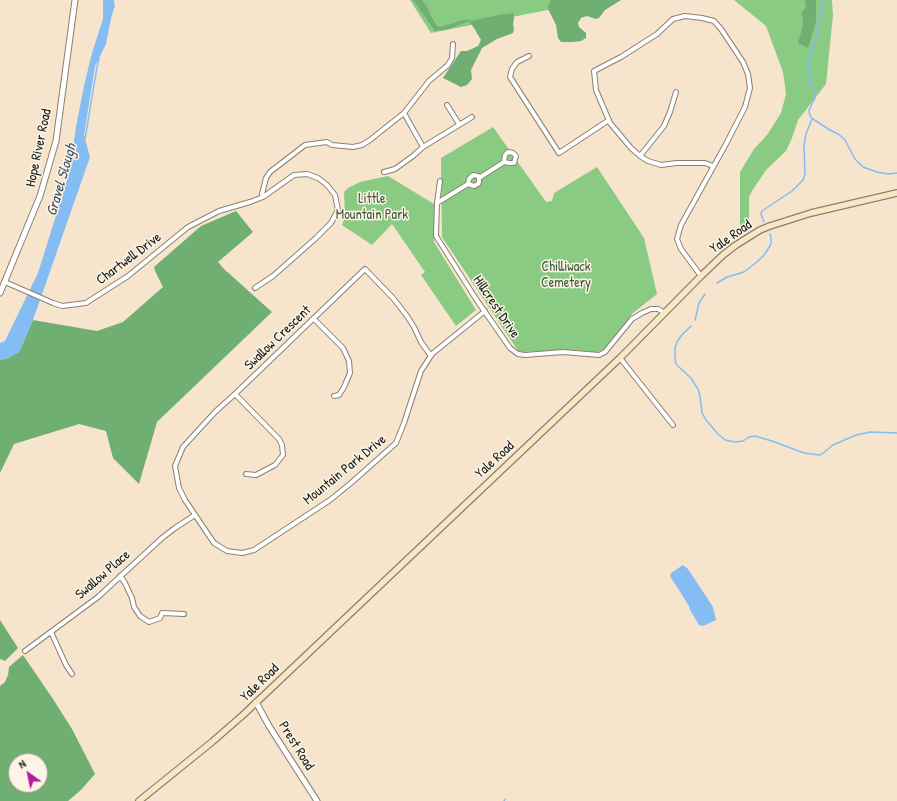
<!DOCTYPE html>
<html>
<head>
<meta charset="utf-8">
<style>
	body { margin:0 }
	#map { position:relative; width:897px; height:801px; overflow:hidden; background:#f6e5cc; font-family:"Patrick Hand",sans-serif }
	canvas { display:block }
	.north { position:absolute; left:8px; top:753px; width:40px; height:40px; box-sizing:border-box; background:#fcf5e5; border:1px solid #a29e95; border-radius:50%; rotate:327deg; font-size:11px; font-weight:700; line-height:16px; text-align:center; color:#1c1c1c }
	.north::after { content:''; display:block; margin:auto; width:14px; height:18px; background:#b5179e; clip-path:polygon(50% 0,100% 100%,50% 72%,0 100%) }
</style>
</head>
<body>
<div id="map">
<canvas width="897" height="801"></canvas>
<div class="north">N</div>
</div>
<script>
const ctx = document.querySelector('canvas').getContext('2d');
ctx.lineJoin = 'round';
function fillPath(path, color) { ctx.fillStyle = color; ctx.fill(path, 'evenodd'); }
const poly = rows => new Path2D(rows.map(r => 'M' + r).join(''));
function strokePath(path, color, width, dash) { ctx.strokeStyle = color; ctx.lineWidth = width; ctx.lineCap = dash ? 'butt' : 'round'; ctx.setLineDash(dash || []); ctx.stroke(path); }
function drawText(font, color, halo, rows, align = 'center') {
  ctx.font = font + ' "Patrick Hand",sans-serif'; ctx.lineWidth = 3; ctx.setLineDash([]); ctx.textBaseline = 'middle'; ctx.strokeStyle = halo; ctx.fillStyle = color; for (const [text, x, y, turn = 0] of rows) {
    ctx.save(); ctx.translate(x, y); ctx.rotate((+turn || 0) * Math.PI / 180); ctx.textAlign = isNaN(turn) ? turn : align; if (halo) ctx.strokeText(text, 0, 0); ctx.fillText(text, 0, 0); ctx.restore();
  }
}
fillPath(poly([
	[410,0,596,0,573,5,431,33],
	[734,0,832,0,833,15,826,84,798,120,792,138,786,151,766,170,752,191,749,197,749,229,740,234,740,172,754,149,767,135,781,113,786,94,783,72,766,26],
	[493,127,546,202,552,201,554,193,597,167,644,238,657,294,633,313,607,347,600,351,592,353,579,350,519,352,442,237,441,158],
	[388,176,434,204,434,242,476,310,456,326,421,275,425,272,392,224,372,245,342,225,345,217,344,192,348,188,360,182]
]), '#8acb83');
fillPath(poly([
	[413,0,422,0,428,8,430,14,434,21,437,26,440,27,464,20,469,19,470,21,499,15,514,13,514,19,513,24,514,29,513,33,497,39,482,48,471,70,472,79,467,85,461,87,443,78,461,51,467,51,478,46,481,40,474,28,469,21,449,29,435,31],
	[551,0,621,0,605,10,599,18,596,19,587,16,581,18,578,23,579,27,586,33,586,38,581,41,573,42,561,42,558,38,556,25,548,9,548,6],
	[805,0,816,0,816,22,808,48,798,43,803,25,803,19,801,13,806,8],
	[236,211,253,232,218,262,224,269,272,312,157,422,139,484,113,458,106,431,79,424,14,444,0,473,0,360,8,358,19,352,33,320,97,331,123,322,163,287,155,271,154,267,201,226],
	[0,620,18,648,5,661,0,659],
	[23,655,51,696,72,729,95,774,81,790,68,801,0,801,0,686,5,682,8,675,9,667],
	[16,761,40,761,40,785,16,785]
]), '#6faf71');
fillPath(poly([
	[103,0,113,0,114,3,106,44,95,66,84,135,90,157,33,320,27,334,19,352,8,358,0,360,0,343,5,341,38,273,69,174,76,127,84,86,92,53,103,19],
	[683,565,688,569,713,607,716,620,703,626,699,625,690,610,689,606,670,576,671,573]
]), '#84bcf4');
strokePath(poly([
	[822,0,822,6,816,36,809,62,808,70,810,77,811,85,816,94,815,98,809,110,810,116,813,119,830,130,838,134,842,137,845,140,855,159,863,167,877,172,889,174,897,173],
	[111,16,114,6,113,0],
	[85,139,97,67,99,58],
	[764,222,761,214,762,211,792,191,803,180,805,174,804,145,806,134,812,119],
	[717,283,727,277,744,272,758,261,765,254,771,244,771,238,770,234],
	[695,320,699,303,705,294],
	[691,326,681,336,677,342,675,348,675,359,676,364,679,367,691,378,698,389,700,396,701,405,702,413,706,420,718,434,725,440,735,442,743,441,749,437,755,436,772,441,804,453,819,455,822,454,833,445,856,435,870,432,897,433],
	[504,801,505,799]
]), '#84bcf4', 1.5);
const minor = poly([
	[529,56,517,62,512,69,510,77,559,153,609,120],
	[447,105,459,124],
	[404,113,423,147],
	[640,156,664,126,670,112,676,92],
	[384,172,395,169,413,156,423,147,472,117],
	[479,178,504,162,505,155,508,152,513,153,516,156,514,163,509,163,504,162],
	[440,181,437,203,436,236,476,299,510,348,518,354,525,355,563,352,599,355,605,352,632,319,642,313,651,309,658,309,665,313],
	[468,184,474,186,478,184,479,182,479,178],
	[263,197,262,194,266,178,270,172,305,145,327,142,332,145,353,147,362,145,370,140,404,113,429,81,448,65,452,58,453,44],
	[437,203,468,184,469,179,473,175,478,176,479,178],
	[701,276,681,249,677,239,681,225,726,144,745,107,750,88,748,74,743,62,721,29,714,21,702,18,685,16,673,19,657,34,621,57,594,71,596,90,610,123,631,148,640,156,648,161,661,165,677,163,705,163,713,166],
	[5,282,53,303,62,306,86,303,128,276,188,227,219,211,250,202,263,197,294,175,307,174,318,178,327,185,335,195,338,210,331,223,316,238,273,276,255,288],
	[314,319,343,348,349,361,350,373,344,387,339,395,334,396],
	[431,356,421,342,414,327,407,316,393,298,365,269,235,394,215,412,183,447,175,466,179,488,185,500,214,543,227,551,242,553,254,550,330,500,351,483,396,443,404,423,421,371,432,354,485,311],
	[620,358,673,425],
	[235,394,279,439,282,445,283,455,275,465,256,475,246,474],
	[120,576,125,583,132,598,134,607,140,616,149,622,160,618,162,613,184,614],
	[51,632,66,665,72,674],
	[25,651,98,597,162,538,175,528,195,515]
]);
const tertiary = poly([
	[0,293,40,196,56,141,75,0],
	[256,702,269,726,317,801]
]);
const secondary = poly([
	[139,801,212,742,243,715,620,358,701,276,723,255,736,245,760,230,770,226,811,213,897,193]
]);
strokePath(minor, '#898074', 6);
strokePath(tertiary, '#898074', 7);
strokePath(secondary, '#898074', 8);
strokePath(minor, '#fff', 4);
strokePath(tertiary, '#fff', 5);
strokePath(secondary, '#f9e7c3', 5.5);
drawText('14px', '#1c1c1c', '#fcf5e5', [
	["Hope River Road",39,148,-78],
	["Yale Road",731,237,-35],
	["Chartwell Drive",129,259,-37],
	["Hillcrest Drive",496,307,56],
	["Swallow Crescent",278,338,-44],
	["Yale Road",495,460,-43],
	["Mountain Park Drive",345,470,-39],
	["Swallow Place",103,575,-41],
	["Yale Road",260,683,-44],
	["Prest Road",296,746,58]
]);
drawText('14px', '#425940', '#fcf5e5', [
	["Little",372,199],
	["Mountain Park",372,215],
	["Chilliwack",566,267],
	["Cemetery",566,283]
]);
drawText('italic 15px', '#405468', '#fcf5e5', [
	["Gravel Slough",62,180,-74]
]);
</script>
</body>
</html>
